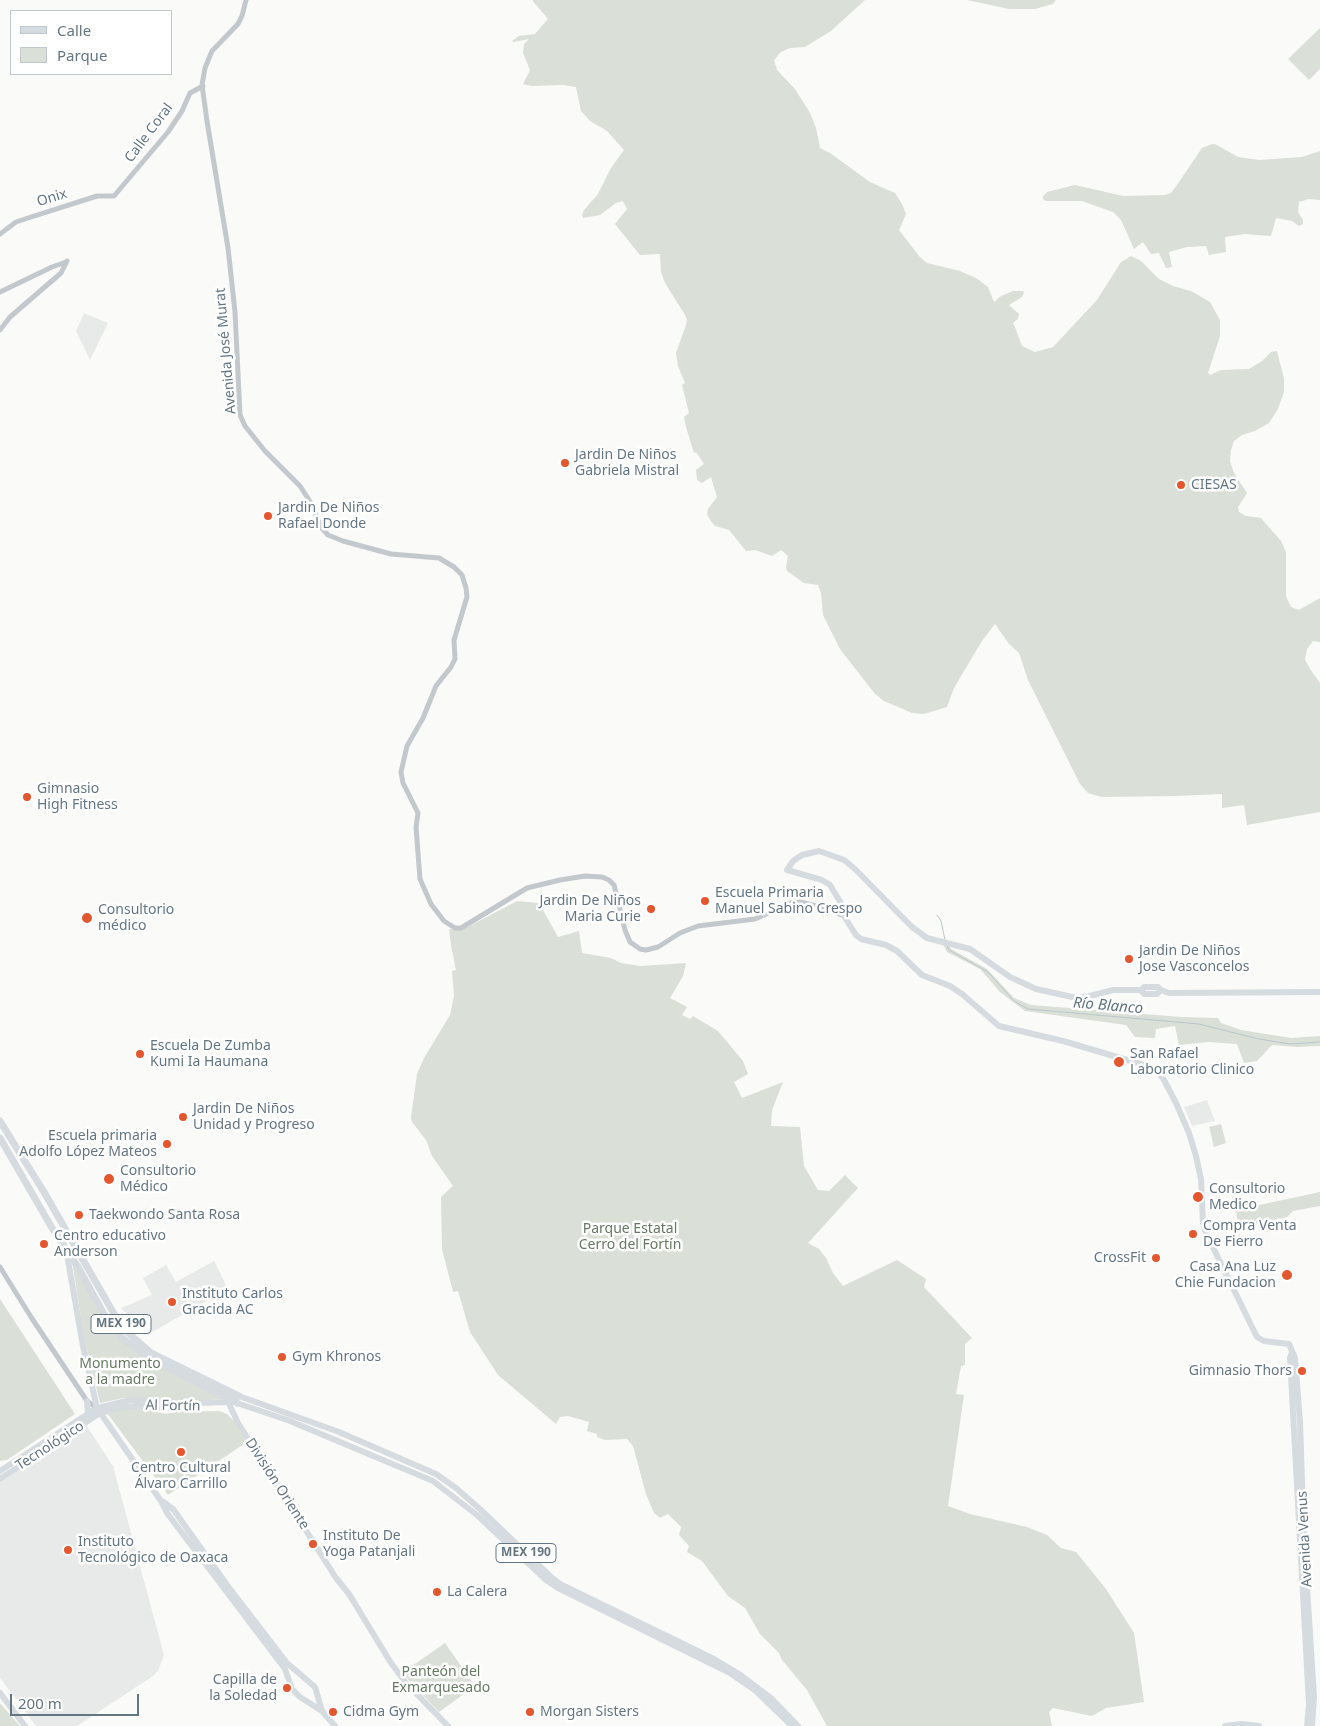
<!DOCTYPE html>
<html>
<head>
<meta charset="utf-8">
<style>
	body { margin:0 }
	#map { position:relative; width:1320px; height:1726px; overflow:hidden; background:#fafaf8; font-family:"Noto Sans",sans-serif }
	canvas { display:block }
	.legend { position:absolute; left:10px; top:10px; width:162px; height:65px; box-sizing:border-box; background:#fff; border:1px solid #c1c8cd; margin:0; padding:6px 9px; list-style:none; font-size:15px; color:#657683 }
	.legend li { display:flex; align-items:center; gap:10px; height:25px }
	.legend b { width:25px; border:1px solid #c1c8cd }
	.scale { position:absolute; left:10px; top:1694px; width:129px; height:22px; box-sizing:border-box; border:2px solid #657683; border-top:0; padding-left:6px; font-size:15px; line-height:18px; white-space:nowrap; color:#657683; -webkit-text-stroke:4px #fff; paint-order:stroke }
</style>
</head>
<body>
<div id="map">
<canvas width="1320" height="1726"></canvas>
<ul class="legend">
<li><b style="height:6px;background:#d6dbdf"></b>Calle</li>
<li><b style="height:14px;background:#dadfd7"></b>Parque</li>
</ul>
<div class="scale">200 m</div>
</div>
<script>
const ctx = document.querySelector('canvas').getContext('2d');
ctx.lineJoin = 'round';
function fillPath(path, color) { ctx.fillStyle = color; ctx.fill(path, 'evenodd'); }
const poly = rows => new Path2D(rows.map(r => 'M' + r).join(''));
function strokePath(path, color, width, dash) { ctx.strokeStyle = color; ctx.lineWidth = width; ctx.lineCap = dash ? 'butt' : 'round'; ctx.setLineDash(dash || []); ctx.stroke(path); }
function drawText(font, color, halo, rows, align = 'center') {
  ctx.font = font + ' "Noto Sans",sans-serif'; ctx.lineWidth = 5; ctx.setLineDash([]); ctx.textBaseline = 'middle'; ctx.strokeStyle = halo; ctx.fillStyle = color; for (const [text, x, y, turn = 0] of rows) {
    ctx.save(); ctx.translate(x, y); ctx.rotate((+turn || 0) * Math.PI / 180); ctx.textAlign = isNaN(turn) ? turn : align; if (halo) ctx.strokeText(text, 0, 0); ctx.fillText(text, 0, 0); ctx.restore();
  }
}
fillPath(poly([
	[84,313,108,323,90,360,76,331],
	[1207,1100,1215,1121,1192,1126,1184,1107],
	[214,1261,228,1289,147,1335,121,1308,152,1295,143,1278,166,1265,176,1282],
	[86,1425,113,1466,164,1655,158,1671,153,1676,77,1726,36,1726,0,1678,0,1483]
]), '#e8e9e9');
fillPath(poly([
	[532,0,865,0,831,31,805,47,790,48,781,52,774,60,777,70,795,89,810,113,816,128,820,148,830,153,870,182,895,193,902,204,906,214,899,230,919,256,927,263,960,271,976,278,988,287,994,302,1001,296,1013,291,1023,291,1024,293,1022,297,1009,305,1019,314,1018,319,1013,323,1015,327,1022,346,1035,352,1053,347,1097,300,1121,262,1131,256,1141,261,1159,279,1173,286,1191,291,1210,302,1220,320,1220,336,1208,373,1210,375,1221,370,1249,369,1262,361,1271,352,1277,351,1284,379,1284,392,1278,409,1269,423,1255,431,1242,435,1234,441,1231,450,1230,461,1234,473,1247,493,1238,507,1239,512,1246,516,1261,518,1281,541,1286,552,1286,596,1291,607,1299,610,1320,598,1320,642,1313,641,1307,649,1305,660,1310,669,1320,683,1320,812,1247,825,1244,805,1222,808,1222,794,1176,796,1102,797,1088,793,1080,784,1028,680,1019,653,1009,644,995,624,982,641,954,688,947,707,924,714,912,713,884,701,875,694,840,649,823,615,821,593,818,585,804,583,787,571,786,567,788,556,781,550,772,556,755,550,746,551,729,530,715,526,710,520,707,514,708,509,717,497,711,477,702,483,697,480,696,470,704,464,696,452,694,453,686,427,684,417,689,413,682,385,685,383,678,366,676,353,685,328,687,320,685,315,665,283,661,272,660,254,640,255,615,224,627,209,623,201,616,203,600,215,583,218,582,215,584,210,598,194,611,168,624,150,607,131,590,121,581,111,576,87,563,85,531,86,523,84,530,70,523,53,524,44,529,39,514,42,512,41,519,36,535,34,548,19],
	[967,0,1056,0,1053,4,1035,9,1009,9],
	[1320,28,1320,69,1309,80,1288,59],
	[1212,144,1215,144,1238,157,1259,160,1302,157,1320,151,1320,200,1309,199,1299,202,1298,212,1303,220,1303,224,1299,226,1292,221,1276,218,1271,236,1245,234,1225,237,1226,252,1209,255,1206,246,1187,247,1169,252,1172,267,1166,268,1159,253,1151,254,1143,242,1134,249,1121,220,1113,212,1082,201,1046,201,1043,199,1043,196,1047,192,1075,185,1123,196,1165,195,1171,193,1177,185,1202,148],
	[517,901,539,903,558,937,579,931,582,953,611,958,621,963,640,966,686,963,683,976,670,998,687,1007,682,1015,690,1019,693,1016,718,1031,743,1061,748,1074,734,1082,742,1098,783,1082,772,1110,771,1126,800,1127,804,1166,818,1190,829,1191,845,1175,858,1188,808,1243,819,1249,826,1258,833,1273,843,1286,897,1260,926,1279,924,1287,972,1338,965,1344,965,1365,961,1366,956,1394,964,1395,948,1506,970,1514,1027,1527,1047,1535,1061,1548,1076,1552,1106,1589,1134,1633,1144,1702,1106,1708,1092,1716,1053,1708,1049,1712,1052,1726,827,1726,807,1690,782,1660,779,1653,760,1634,745,1608,728,1596,702,1561,687,1552,689,1546,679,1535,681,1527,668,1514,660,1518,654,1513,646,1494,633,1446,627,1439,605,1440,597,1437,597,1434,587,1431,589,1422,568,1416,560,1417,556,1424,498,1375,470,1332,458,1291,453,1292,442,1249,441,1197,453,1186,432,1156,426,1140,412,1122,411,1117,417,1074,424,1058,450,1015,454,996,452,971,456,970,451,945,449,929,462,930],
	[943,944,948,944,951,949,987,969,1014,998,1031,1005,1181,1017,1218,1018,1221,1023,1241,1030,1291,1038,1320,1036,1320,1046,1297,1047,1272,1045,1257,1061,1244,1063,1237,1044,1208,1042,1179,1045,1175,1026,1156,1029,1155,1038,1135,1037,1126,1025,1025,1011,1000,992,980,969,947,952],
	[1221,1124,1226,1143,1214,1147,1209,1127],
	[1320,1192,1320,1206,1293,1211,1287,1217,1259,1222,1252,1229,1242,1231,1233,1226,1238,1225,1236,1210],
	[72,1261,130,1347,223,1399,168,1403,124,1398,100,1403,84,1337],
	[0,1299,75,1414,7,1460,0,1461],
	[138,1408,166,1414,175,1412,219,1411,227,1414,234,1421,247,1442,168,1495,107,1413,120,1409],
	[445,1643,475,1686,439,1712,402,1673],
	[0,1703,20,1726,0,1726]
]), '#dadfd7');
strokePath(poly([
	[937,915,941,921,945,940],
	[947,946,949,950,988,972,1014,1001,1028,1009,1199,1024,1259,1039,1290,1044,1320,1042]
]), '#bbc7cb', 1);
strokePath(poly([
	[246,0,242,16,238,24,212,51,205,68,202,85,207,121,228,248,235,312,240,415,245,426,265,451,300,486,311,503,321,527,328,535,343,541,391,554,439,558,454,567,462,575,466,588,467,597,454,640,455,659,451,667,436,686,423,718,407,746,401,772,403,783,418,813,416,827,420,879,431,904,444,921,455,928,461,928,527,888,560,880,585,876,602,877,609,880,614,885,625,930,630,942,640,949,646,950,658,947,680,933,698,926,755,919,793,902,801,902,827,909,844,916],
	[0,234,16,222,28,218,97,196,114,196,168,132,182,111,190,93,203,86],
	[0,292,52,267,66,262],
	[0,330,10,317,61,273,67,261],
	[0,1267,31,1317,87,1401,97,1408]
]), '#c3c8cc', 5);
strokePath(poly([
	[1141,990,1144,987,1158,987,1161,990,1169,993,1320,992],
	[1161,990,1157,994,1144,994,1141,990,1113,990,1086,997,1077,998,1036,989,1010,977,970,949,927,938,912,927,855,869,844,860,819,851,802,855,793,861,787,870,822,880,830,885,842,905,844,916,856,935,861,939,886,945,897,951,922,975,950,986,962,994,999,1026,1063,1041,1144,1065,1156,1071,1163,1078,1176,1103,1189,1133,1196,1156,1201,1179,1203,1223,1206,1233,1257,1337,1264,1341,1289,1344,1295,1358,1300,1422,1304,1540,1314,1697,1312,1726],
	[66,1249,83,1346,97,1408,161,1501,167,1513,285,1669,292,1689,300,1697,322,1711,335,1726],
	[1292,1352,1290,1358,1309,1704,1307,1726],
	[87,1401,88,1414],
	[237,1403,290,1421,433,1481,477,1515,546,1580,558,1588,730,1673,756,1691,792,1726],
	[230,1406,238,1423,336,1578,349,1594,391,1663,406,1683,448,1726],
	[0,1471,97,1408,131,1400,169,1404,228,1402,239,1396,339,1432,436,1474,456,1488,481,1510,550,1576,560,1584,714,1659,739,1674,772,1699,798,1726],
	[0,1479,100,1413,119,1408,137,1406,162,1408],
	[162,1501,173,1509,227,1585,287,1663,315,1687,322,1711],
	[0,1693,25,1726],
	[1225,1726,1241,1724,1259,1726]
]), '#d6dbdf', 6);
strokePath(poly([
	[0,1121,44,1192,117,1319,128,1333,151,1353,239,1396],
	[0,1138,52,1228,78,1267,105,1316,122,1338,147,1357,237,1403]
]), '#d6dbdf', 7);
for (const [x, y, r, color] of [
	[565,463,5,"#e4572e"],
	[1181,485,5,"#e4572e"],
	[268,516,5,"#e4572e"],
	[27,797,5,"#e4572e"],
	[705,901,5,"#e4572e"],
	[651,909,5,"#e4572e"],
	[87,918,6,"#e4572e"],
	[1129,959,5,"#e4572e"],
	[140,1054,5,"#e4572e"],
	[1119,1062,6,"#e4572e"],
	[183,1117,5,"#e4572e"],
	[167,1144,5,"#e4572e"],
	[109,1179,6,"#e4572e"],
	[1198,1197,6,"#e4572e"],
	[79,1215,5,"#e4572e"],
	[1193,1234,5,"#e4572e"],
	[44,1244,5,"#e4572e"],
	[1156,1258,5,"#e4572e"],
	[1287,1275,6,"#e4572e"],
	[172,1302,5,"#e4572e"],
	[282,1357,5,"#e4572e"],
	[1302,1371,5,"#e4572e"],
	[181,1452,5,"#e4572e"],
	[313,1544,5,"#e4572e"],
	[68,1550,5,"#e4572e"],
	[437,1592,5,"#e4572e"],
	[287,1688,5,"#e4572e"],
	[333,1712,5,"#e4572e"],
	[530,1712,5,"#e4572e"]
]) { const dot = new Path2D(); dot.arc(x, y, r, 0, 2 * Math.PI); ctx.fillStyle = color; ctx.fill(dot); strokePath(dot, '#fff', 2); }
for (const [x, y, w] of [
	[121,1324,60],
	[526,1553,60]
]) { const box = new Path2D(); box.roundRect(x - w / 2, y - 9.5, w, 19, 4); ctx.fillStyle = '#fff'; ctx.fill(box); strokePath(box, '#657683', 1); }
drawText('bold 12px', '#657683', null, [
	["MEX 190",121,1324],
	["MEX 190",526,1553]
]);
drawText('14px', '#657683', '#fff', [
	["Calle Coral",149,133,-53],
	["Onix",52,198,-17],
	["Avenida José Murat",226,351,-95],
	["Al Fortín",173,1406,1],
	["Tecnológico",50,1446,-33],
	["División Oriente",277,1484,57],
	["Avenida Venus",1305,1539,-93]
]);
drawText('14px', '#657683', '#fff', [
	["Jardin De Niños",575,455],
	["Gabriela Mistral",575,471],
	["CIESAS",1191,485],
	["Jardin De Niños",278,508],
	["Rafael Donde",278,524],
	["Gimnasio",37,789],
	["High Fitness",37,805],
	["Escuela Primaria",715,893],
	["Manuel Sabino Crespo",715,909],
	["Jardin De Niños",641,901,"right"],
	["Maria Curie",641,917,"right"],
	["Consultorio",98,910],
	["médico",98,926],
	["Jardin De Niños",1139,951],
	["Jose Vasconcelos",1139,967],
	["Escuela De Zumba",150,1046],
	["Kumi Ia Haumana",150,1062],
	["San Rafael",1130,1054],
	["Laboratorio Clinico",1130,1070],
	["Jardin De Niños",193,1109],
	["Unidad y Progreso",193,1125],
	["Escuela primaria",157,1136,"right"],
	["Adolfo López Mateos",157,1152,"right"],
	["Consultorio",120,1171],
	["Médico",120,1187],
	["Consultorio",1209,1189],
	["Medico",1209,1205],
	["Taekwondo Santa Rosa",89,1215],
	["Compra Venta",1203,1226],
	["De Fierro",1203,1242],
	["Centro educativo",54,1236],
	["Anderson",54,1252],
	["CrossFit",1146,1258,"right"],
	["Casa Ana Luz",1276,1267,"right"],
	["Chie Fundacion",1276,1283,"right"],
	["Instituto Carlos",182,1294],
	["Gracida AC",182,1310],
	["Gym Khronos",292,1357],
	["Gimnasio Thors",1292,1371,"right"],
	["Centro Cultural",181,1468,"center"],
	["Álvaro Carrillo",181,1484,"center"],
	["Instituto De",323,1536],
	["Yoga Patanjali",323,1552],
	["Instituto",78,1542],
	["Tecnológico de Oaxaca",78,1558],
	["La Calera",447,1592],
	["Capilla de",277,1680,"right"],
	["la Soledad",277,1696,"right"],
	["Cidma Gym",343,1712],
	["Morgan Sisters",540,1712]
], 'left');
drawText('14px', '#687a64', '#fff', [
	["Parque Estatal",630,1229],
	["Cerro del Fortín",630,1245],
	["Monumento",120,1364],
	["a la madre",120,1380],
	["Panteón del",441,1672],
	["Exmarquesado",441,1688]
]);
drawText('italic 15px', '#60757c', '#fff', [
	["Río Blanco",1108,1006,5]
]);
</script>
</body>
</html>
